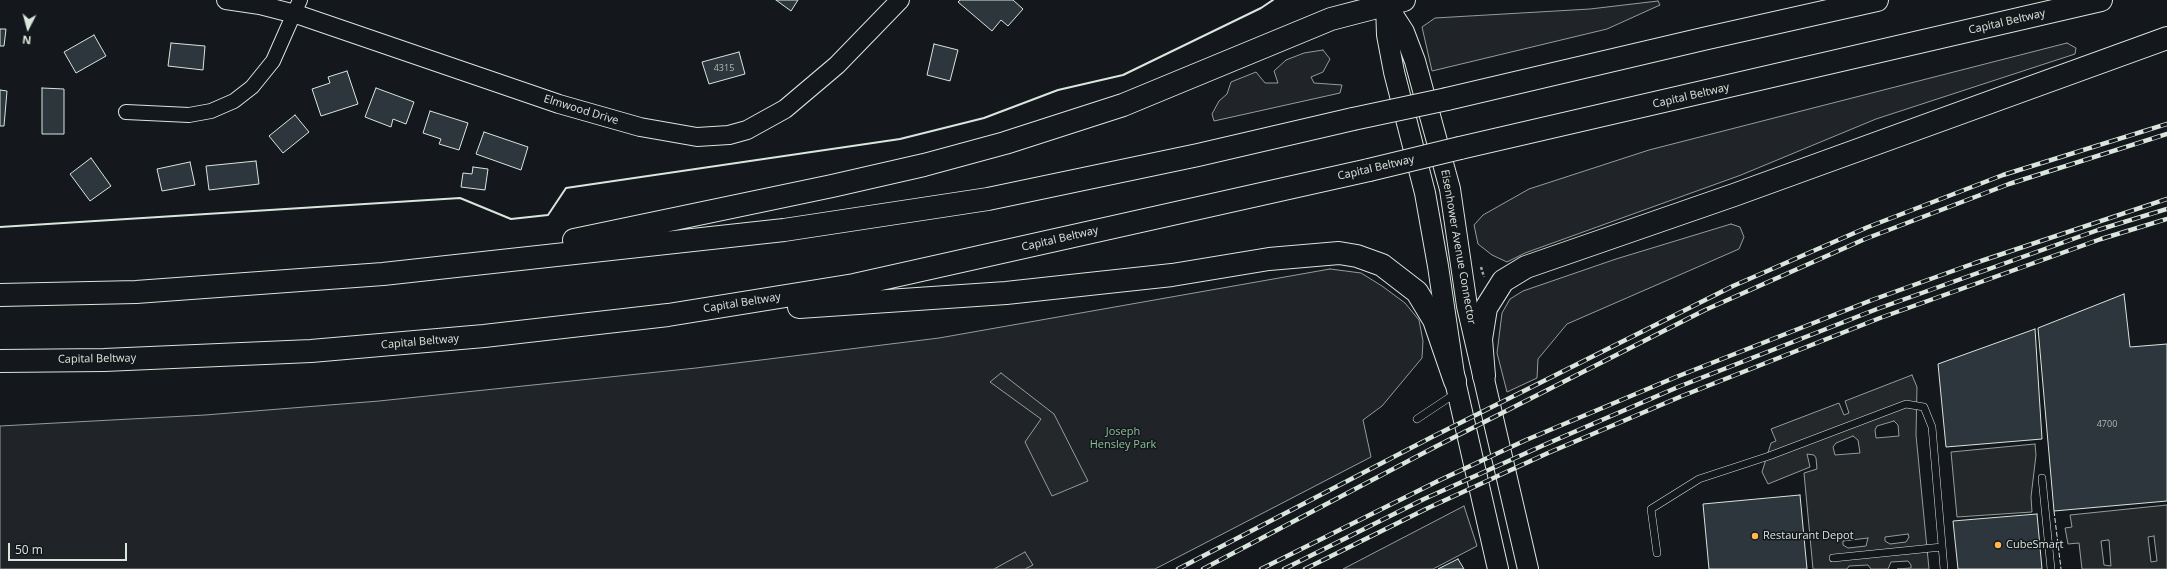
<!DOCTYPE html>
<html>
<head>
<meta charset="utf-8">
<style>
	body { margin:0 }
	#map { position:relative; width:2167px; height:569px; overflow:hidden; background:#14181c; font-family:"Open Sans",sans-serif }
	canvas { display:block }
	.north { position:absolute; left:8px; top:8px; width:40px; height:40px; -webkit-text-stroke:3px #14181c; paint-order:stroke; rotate:186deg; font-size:11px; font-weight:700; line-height:16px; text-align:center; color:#d8e6dc }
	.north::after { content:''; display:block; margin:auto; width:14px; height:18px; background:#d8e6dc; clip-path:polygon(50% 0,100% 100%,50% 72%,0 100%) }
	.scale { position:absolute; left:8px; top:543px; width:119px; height:18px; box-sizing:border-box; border:2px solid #d8e6dc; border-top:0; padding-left:5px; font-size:12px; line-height:14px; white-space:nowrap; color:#d8e6dc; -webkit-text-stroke:3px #14181c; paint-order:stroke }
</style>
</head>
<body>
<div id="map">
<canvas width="2167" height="569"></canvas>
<div class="north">N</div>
<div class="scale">50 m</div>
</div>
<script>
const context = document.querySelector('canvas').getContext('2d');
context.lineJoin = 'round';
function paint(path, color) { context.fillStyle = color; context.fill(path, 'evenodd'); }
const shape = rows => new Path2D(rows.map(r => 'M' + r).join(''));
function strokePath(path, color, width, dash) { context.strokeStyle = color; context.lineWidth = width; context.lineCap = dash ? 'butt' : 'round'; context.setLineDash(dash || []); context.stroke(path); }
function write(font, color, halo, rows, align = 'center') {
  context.font = font + ' "Open Sans",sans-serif'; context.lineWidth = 3; context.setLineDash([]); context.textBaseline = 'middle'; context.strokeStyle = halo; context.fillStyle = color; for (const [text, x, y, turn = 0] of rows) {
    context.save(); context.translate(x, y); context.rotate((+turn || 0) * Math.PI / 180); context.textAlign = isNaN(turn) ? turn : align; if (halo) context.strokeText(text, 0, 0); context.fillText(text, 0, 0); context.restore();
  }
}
const green = shape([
	[1658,1,1660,5,1607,29,1432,71,1422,27,1435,18,1590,9,1658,1],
	[2067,43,2076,48,2075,54,1876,119,1741,175,1525,253,1507,262,1492,255,1478,244,1474,225,1483,215,1529,189,1649,150,2067,43],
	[1323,50,1330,59,1323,72,1311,77,1314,83,1342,85,1340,93,1214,121,1212,114,1219,101,1227,94,1231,82,1256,72,1265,83,1278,83,1274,71,1286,60,1304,53,1323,50],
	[1731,224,1740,227,1744,237,1739,249,1567,324,1538,359,1537,378,1507,392,1497,353,1502,313,1510,299,1523,291,1616,259,1731,224],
	[1330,269,1361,273,1382,286,1405,303,1419,320,1423,341,1422,358,1382,406,1363,420,1371,457,1155,569,0,569,0,426,205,415,379,401,696,368,939,338,1330,269],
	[1464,506,1477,546,1433,569,1343,569,1464,506]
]);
paint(green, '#202428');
strokePath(green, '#939e99', 1);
const parking = shape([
	[1001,373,1054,414,1088,481,1052,496,1025,442,1041,419,990,382,1001,373],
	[1912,375,1917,387,1916,435,1929,569,1897,569,1911,568,1911,565,1908,561,1891,562,1888,569,1871,569,1868,565,1849,566,1847,569,1813,569,1804,473,1817,469,1816,458,1814,455,1807,454,1810,467,1768,484,1762,472,1771,443,1776,441,1771,429,1839,403,1844,415,1849,413,1845,401,1912,375],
	[1894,421,1898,425,1899,436,1876,438,1875,430,1877,426,1894,421],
	[1853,436,1858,440,1860,453,1835,455,1833,447,1836,443,1853,436],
	[1908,534,1909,537,1906,542,1890,544,1885,541,1885,537,1908,534],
	[1868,538,1866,546,1848,548,1843,545,1843,541,1868,538],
	[2035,444,2036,455,2031,497,2032,512,1957,517,1951,452,2035,444],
	[2167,505,2167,569,2082,569,2079,543,2068,544,2065,528,2072,527,2070,515,2167,505],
	[2154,536,2157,561,2151,562,2148,537,2154,536],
	[2108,540,2109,540,2111,566,2104,565,2101,541,2108,540],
	[1025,552,1033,565,1025,569,994,569,1025,552]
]);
paint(parking, '#24282b');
strokePath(parking, '#939e99', 1);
const building = shape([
	[776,0,798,0,791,11,776,0],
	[960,0,1013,0,1023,9,1008,26,1001,20,992,31,958,2,960,0],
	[0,29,6,29,4,46,0,46,0,29],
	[94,35,106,56,76,73,64,52,94,35],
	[171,43,205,46,203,70,168,66,171,43],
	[934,44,958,50,950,81,927,75,934,44],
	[739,52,745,74,709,84,702,62,739,52],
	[347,71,358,104,321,116,312,89,330,83,328,77,347,71],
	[42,88,64,89,64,134,42,134,42,88],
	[376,88,414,102,406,124,393,119,391,127,365,117,376,88],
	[0,90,7,91,4,126,0,126,0,90],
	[430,111,468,123,459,150,439,144,441,139,423,133,430,111],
	[295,115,309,132,283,153,269,136,295,115],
	[484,132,528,147,521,170,476,154,484,132],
	[91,158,111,186,90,201,70,174,91,158],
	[256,161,259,184,209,190,206,166,256,161],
	[190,162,195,185,162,191,157,169,190,162],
	[473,167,488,169,485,190,461,187,463,173,472,174,473,167],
	[2124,294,2130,347,2167,344,2167,501,2054,511,2038,328,2124,294],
	[2035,329,2042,439,1946,447,1938,364,2035,329],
	[1800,495,1807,569,1709,569,1703,504,1800,495],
	[2037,514,2042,569,1958,569,1953,521,2037,514],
	[1458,559,1464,569,1438,569,1458,559]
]);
paint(building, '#2c363c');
strokePath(building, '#d8e6dc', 1);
const service = shape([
	[1417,419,1456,393],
	[2042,478,2051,569],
	[1657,553,1651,509,1699,479,1769,456,1906,404,1924,407,1932,427,1944,569],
	[1833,558,1942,547]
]);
const minor = shape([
	[126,112,189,115,211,111,234,101,252,87,273,61,300,0]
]);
const tertiary = shape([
	[226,0,260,5,299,15,559,104,640,127,697,137,729,135,747,130,785,109,837,65,900,0]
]);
const secondary = shape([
	[1386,4,1404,32,1415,61,1450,189,1467,306,1528,569],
	[1386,5,1387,35,1394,72,1425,193,1438,266,1455,381,1498,569]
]);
const motorway = shape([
	[1447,99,1703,39,1877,0],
	[1460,148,2101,0],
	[574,240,832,186,924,165,1005,143,1123,105,1331,19,1404,0],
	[0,295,136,292,383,274,784,230,988,199,1198,155,1353,119],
	[799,307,1006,293,1172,275,1269,259,1339,253,1357,256,1382,265,1417,292,1434,320,1455,381],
	[0,361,104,360,311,351,484,336,668,315,854,285,1369,170],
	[1484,376,1481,339,1486,308,1503,281,1526,267,1734,195,2167,38]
]);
strokePath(service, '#d8e6dc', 8);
strokePath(minor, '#d8e6dc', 16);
strokePath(tertiary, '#d8e6dc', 20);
strokePath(secondary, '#d8e6dc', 22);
strokePath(motorway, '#d8e6dc', 24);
strokePath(shape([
	[1481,267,1484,277]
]), '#9da8a2', 2.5, [3, 2]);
strokePath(service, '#14181c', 7);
strokePath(minor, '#14181c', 14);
strokePath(tertiary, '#14181c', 18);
strokePath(secondary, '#14181c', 20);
strokePath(motorway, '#14181c', 22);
const rail = shape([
	[1178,569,1430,438,1733,286,1868,227,2003,175,2167,124],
	[1203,569,1433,448,1705,310,1865,239,2009,184,2167,134],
	[1261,569,1440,480,1526,440,1676,377,1872,300,1975,263,2167,199],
	[1284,569,1424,499,1544,445,1678,387,1877,309,2098,230,2167,209],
	[1305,569,1428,508,1548,453,1682,396,1880,318,2101,239,2167,219]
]);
strokePath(rail, '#d8e6dc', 4.5);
strokePath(rail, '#14181c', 3, [9]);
const motorwayBridge = shape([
	[1353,119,1447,99],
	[1369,170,1460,148]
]);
strokePath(motorwayBridge, '#d8e6dc', 24, []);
strokePath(motorwayBridge, '#14181c', 22);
strokePath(shape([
	[2054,511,2061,569]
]), '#d8e6dc', 1, [5, 2]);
strokePath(shape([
	[0,227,460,198,511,219,548,215,566,188,900,139,984,118,1058,90,1123,75,1261,8,1273,0]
]), '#d8e6dc', 2);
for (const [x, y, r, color] of [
	[1755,536,4,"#ffb74d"],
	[1998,545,4,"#ffb74d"]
]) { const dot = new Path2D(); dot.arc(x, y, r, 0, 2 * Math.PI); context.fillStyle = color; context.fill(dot); strokePath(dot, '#14181c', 1.5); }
write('9px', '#adbab4', null, [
	["4315",724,68],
	["4700",2107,424]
]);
write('11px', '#d8e6dc', '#14181c', [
	["Capital Beltway",2007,22,-13],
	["Capital Beltway",1691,96,-13],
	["Elmwood Drive",581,110,17],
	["Capital Beltway",1376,168,-13],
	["Capital Beltway",1060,239,-13],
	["Eisenhower Avenue Connector",1458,247,80],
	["Capital Beltway",742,303,-9],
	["Capital Beltway",420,342,-5],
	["Capital Beltway",97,359,-1]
]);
write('11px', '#8ac095', '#14181c', [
	["Joseph",1123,432],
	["Hensley Park",1123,445]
]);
write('11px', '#d8e6dc', '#14181c', [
	["Restaurant Depot",1763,536],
	["CubeSmart",2006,545]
], 'left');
</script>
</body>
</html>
